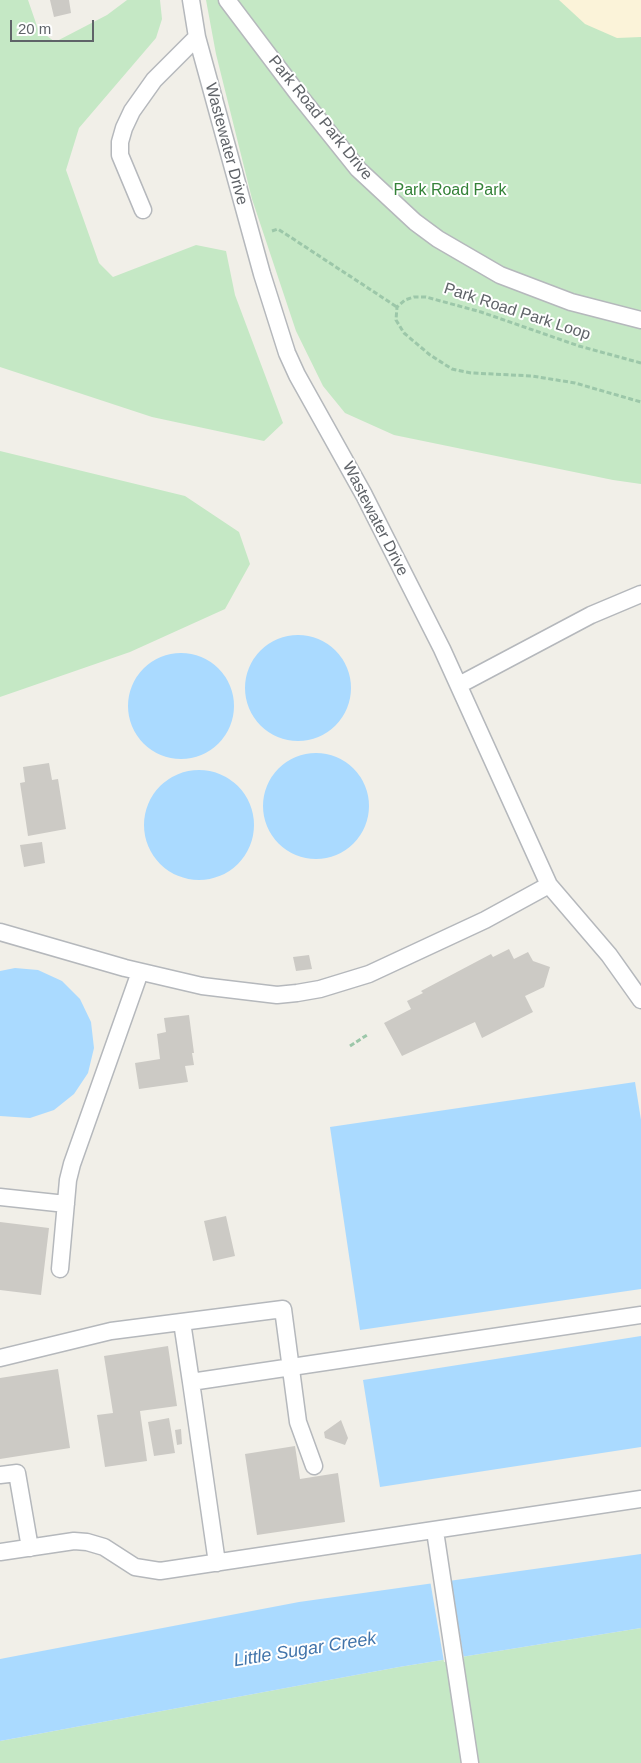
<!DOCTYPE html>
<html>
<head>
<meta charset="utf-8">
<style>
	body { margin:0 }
	#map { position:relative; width:641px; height:1763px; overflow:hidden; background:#f1efe8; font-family:Helvetica,sans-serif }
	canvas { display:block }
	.scale { position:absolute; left:10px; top:20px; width:84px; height:22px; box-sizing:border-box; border:2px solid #5f6368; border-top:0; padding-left:6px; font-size:15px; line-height:18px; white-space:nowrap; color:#5f6368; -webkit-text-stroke:4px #fff; paint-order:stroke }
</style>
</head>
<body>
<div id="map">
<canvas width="641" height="1763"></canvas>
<div class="scale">20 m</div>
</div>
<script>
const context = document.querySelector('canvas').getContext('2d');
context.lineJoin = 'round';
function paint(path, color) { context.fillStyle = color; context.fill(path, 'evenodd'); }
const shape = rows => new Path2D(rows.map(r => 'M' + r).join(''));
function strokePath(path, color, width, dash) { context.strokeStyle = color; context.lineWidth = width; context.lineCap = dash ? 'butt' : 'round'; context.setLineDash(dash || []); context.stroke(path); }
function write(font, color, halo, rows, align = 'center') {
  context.font = font + ' Helvetica,sans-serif'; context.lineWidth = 4; context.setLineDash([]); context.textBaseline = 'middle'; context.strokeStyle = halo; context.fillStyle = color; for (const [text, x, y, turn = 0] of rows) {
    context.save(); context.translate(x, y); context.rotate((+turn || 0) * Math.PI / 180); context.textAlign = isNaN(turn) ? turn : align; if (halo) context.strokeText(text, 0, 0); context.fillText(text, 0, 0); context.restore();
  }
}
paint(shape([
	[0,0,28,0,38,29,55,42,107,15,127,0,160,0,162,19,156,38,79,128,66,170,99,263,113,277,196,245,226,251,235,295,283,423,264,441,152,417,0,367],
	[206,0,641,0,641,484,613,480,394,435,345,413,323,386,296,331,252,199,216,54],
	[0,451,185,496,239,532,250,564,225,609,130,652,0,697],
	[641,1628,641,1763,0,1763,0,1741,399,1667]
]), '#c5e8c5');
paint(shape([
	[559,0,641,0,641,37,617,38,585,24]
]), '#fbf3d9');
paint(shape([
	'245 688a53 53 0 1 1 106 0a53 53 0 1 1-106 0Z',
	'128 706a53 53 0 1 1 106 0a53 53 0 1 1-106 0Z',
	'263 806a53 53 0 1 1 106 0a53 53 0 1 1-106 0Z',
	'144 825a55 55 0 1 1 110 0a55 55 0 1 1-110 0Z',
	[15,968,38,970,62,981,80,999,91,1022,94,1048,88,1073,74,1094,54,1110,30,1118,0,1116,0,971],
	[635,1082,641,1120,641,1289,360,1330,330,1127],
	[641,1336,641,1447,380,1487,363,1380],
	[641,1554,641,1628,399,1667,0,1741,0,1659,299,1602]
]), '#aadaff');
paint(shape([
	[450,1577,464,1659,444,1662,430,1580]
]), '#f1efe8');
paint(shape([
	[50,0,69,0,71,13,54,17],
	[49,763,52,780,58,779,66,829,28,836,20,783,25,782,23,767],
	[42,842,45,863,24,867,20,845],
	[509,949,514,959,528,952,533,961,550,967,544,987,525,996,533,1012,482,1038,475,1022,402,1056,384,1023,411,1009,407,1001,423,993,421,991,491,954,493,957],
	[309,955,312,969,296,971,293,957],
	[189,1015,194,1053,192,1053,194,1065,185,1066,188,1082,139,1089,135,1063,160,1059,157,1034,166,1032,164,1018],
	[226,1216,235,1256,213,1261,204,1221],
	[0,1222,49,1228,41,1295,0,1290],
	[168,1346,177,1406,140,1411,147,1461,105,1467,97,1415,113,1413,104,1356],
	[58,1369,70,1448,0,1459,0,1378],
	[169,1418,175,1453,154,1456,148,1422],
	[341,1420,348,1438,345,1445,325,1438,324,1432],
	[181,1429,182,1444,177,1445,175,1430],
	[295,1446,300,1479,338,1473,345,1522,257,1535,245,1454]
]), '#cccac5');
const service = shape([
	[191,0,197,37,262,274,287,353,297,375,364,495,442,649,549,885,609,955,641,1000],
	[227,0,298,94,358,169,415,222,438,239,500,275,571,302,641,320],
	[143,210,120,155,120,142,124,128,132,111,154,80,197,37],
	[459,685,591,615,641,594],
	[0,932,125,968,202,986,277,995,297,993,320,989,369,974,485,920,549,885],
	[0,1197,66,1204],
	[60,1269,68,1180,72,1164,140,972],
	[182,1322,191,1382],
	[0,1358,111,1331,283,1309,298,1422,314,1466],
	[0,1475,17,1473,30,1548],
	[435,1531,470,1763],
	[0,1552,74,1541,87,1542,104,1547,135,1567,160,1571,641,1499],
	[217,1563,191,1382,641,1315]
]);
strokePath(service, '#b5b8bc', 19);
strokePath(shape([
	[272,231,278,229,397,307],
	[641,363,579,346,481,312,426,297,414,297,405,300,397,307,396,320,404,333,430,355,452,369,471,373,532,376,575,383,641,402],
	[350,1046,367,1035]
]), '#9cc7a9', 3, [5, 2.5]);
strokePath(service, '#fff', 16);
write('16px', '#5f6368', '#fff', [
	["Park Road Park Drive",320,118,51],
	["Wastewater Drive",226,144,75],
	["Park Road Park Loop",517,312,18],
	["Wastewater Drive",375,519,63]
]);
write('16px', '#348238', '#fff', [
	["Park Road Park",450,191]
]);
write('italic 18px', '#4174aa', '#fff', [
	["Little Sugar Creek",305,1650,-9]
]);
</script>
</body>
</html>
